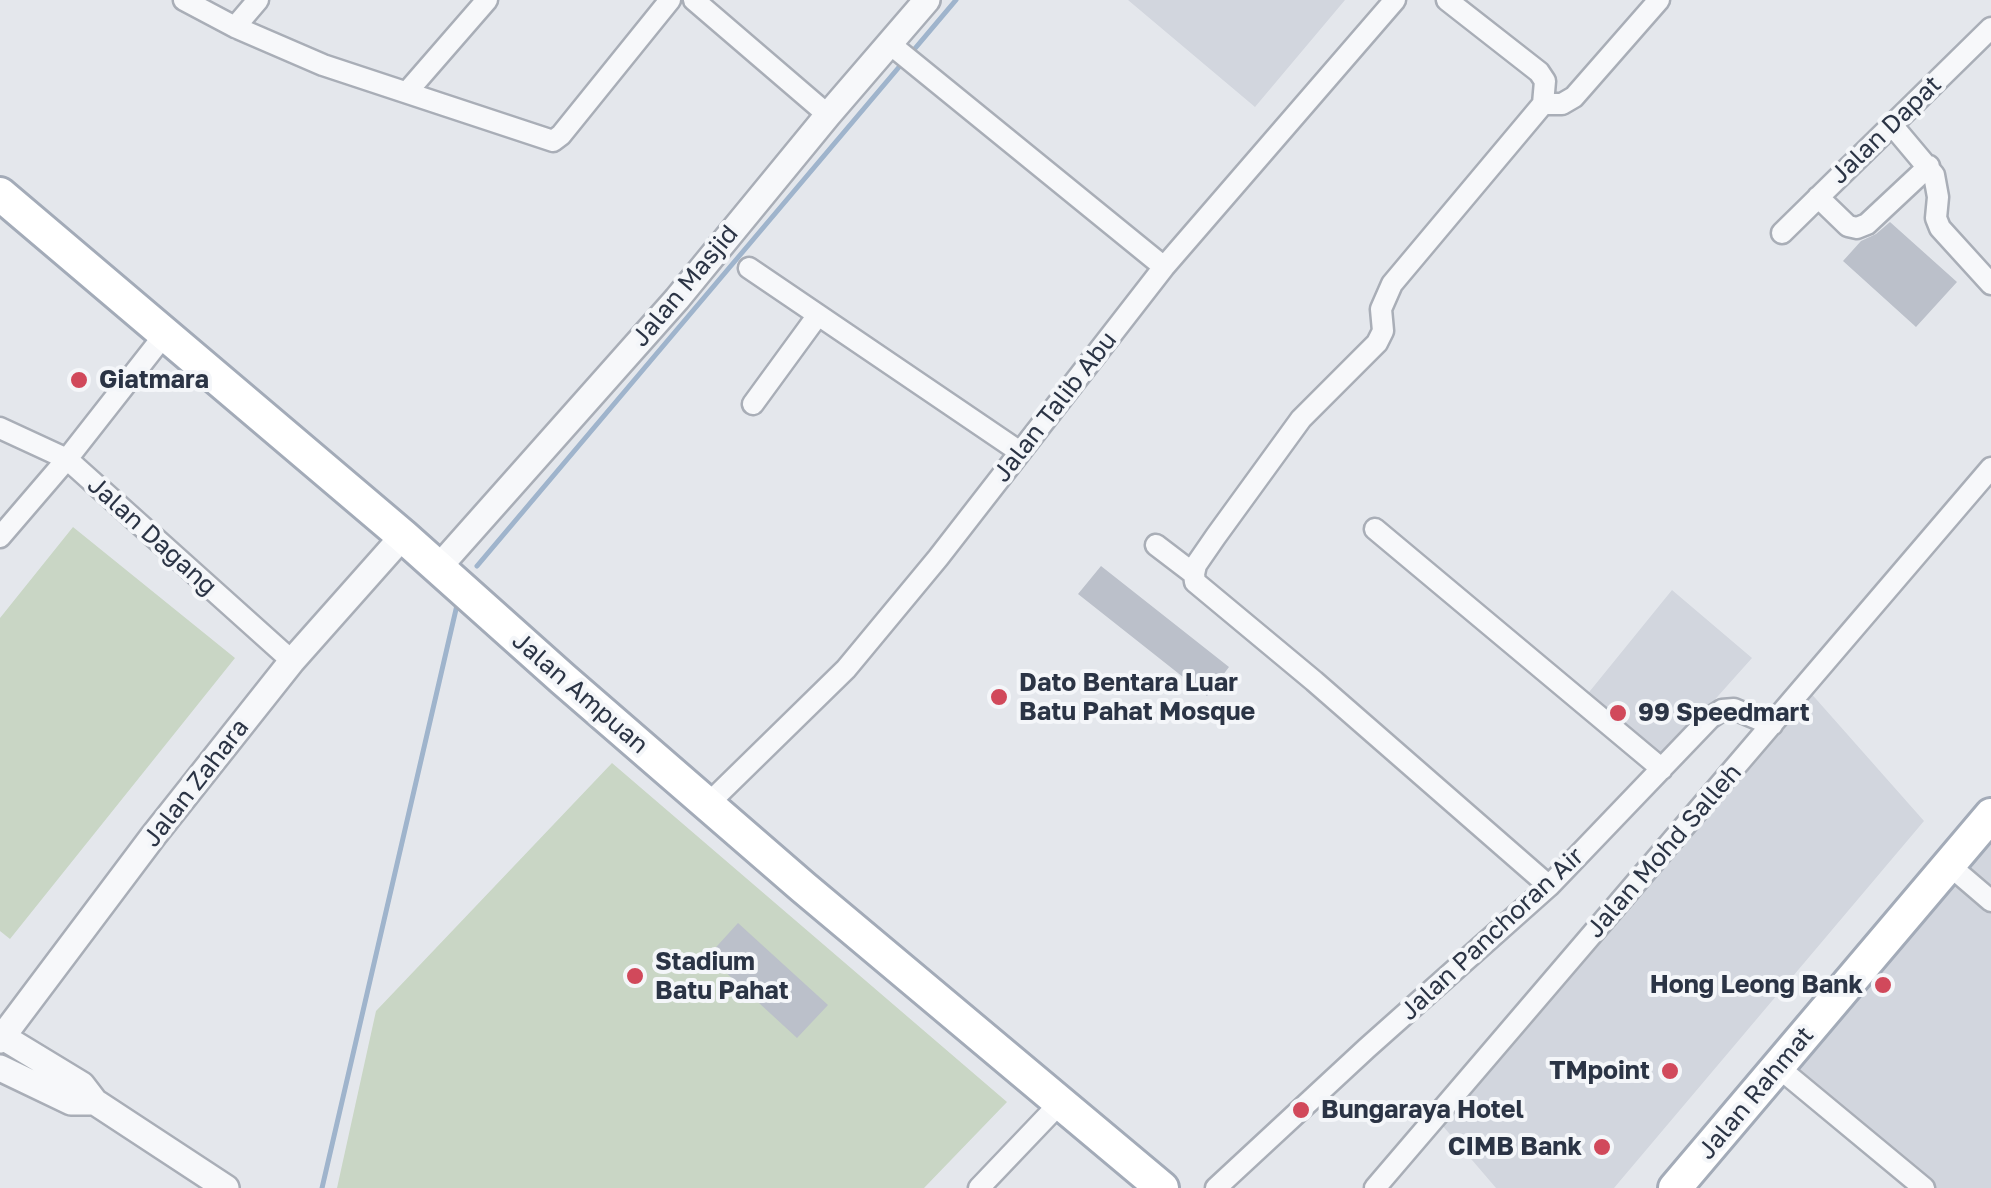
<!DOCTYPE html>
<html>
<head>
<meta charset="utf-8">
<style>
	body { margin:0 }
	canvas { display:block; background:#e4e7ec }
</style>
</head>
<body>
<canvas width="1991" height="1188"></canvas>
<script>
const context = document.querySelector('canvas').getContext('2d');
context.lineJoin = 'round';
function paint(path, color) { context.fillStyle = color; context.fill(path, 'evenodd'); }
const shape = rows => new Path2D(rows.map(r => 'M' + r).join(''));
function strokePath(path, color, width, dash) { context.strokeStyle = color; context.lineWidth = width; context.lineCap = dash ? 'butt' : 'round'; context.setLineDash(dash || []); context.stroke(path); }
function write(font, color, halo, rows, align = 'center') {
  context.font = font + ' "Golos Text",sans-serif'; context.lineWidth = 8; context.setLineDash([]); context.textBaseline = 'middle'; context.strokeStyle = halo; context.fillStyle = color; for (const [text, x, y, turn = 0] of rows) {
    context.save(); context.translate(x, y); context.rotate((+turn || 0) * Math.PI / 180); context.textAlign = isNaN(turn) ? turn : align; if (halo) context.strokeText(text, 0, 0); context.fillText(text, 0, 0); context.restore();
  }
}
paint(shape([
	[1128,0,1345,0,1255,107],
	[1672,590,1752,658,1652,770,1577,707],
	[1801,682,1924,821,1614,1188,1496,1188,1430,1111],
	[1991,833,1991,1188,1932,1188,1790,1069]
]), '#d2d6de');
paint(shape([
	[73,527,235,658,10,939,0,931,0,618],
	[612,763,1007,1102,924,1188,337,1188,376,1011]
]), '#c9d6c5');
strokePath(shape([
	[912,52,956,0],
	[477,566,905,60],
	[322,1188,457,605]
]), '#9fb4cc', 5);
paint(shape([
	[1890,222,1957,282,1916,327,1843,261,1861,241,1876,234],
	[1101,566,1229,667,1207,696,1078,594],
	[738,923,828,1005,797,1038,708,956]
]), '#bbc0ca');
const minor = shape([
	[184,0,235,27,323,65,553,141,561,135,670,0],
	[694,0,828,115],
	[1447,0,1539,72,1545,81,1543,104,1392,284,1381,309,1383,331,1377,343,1301,419,1216,536,1196,565,1194,574,1195,582,1314,681,1549,886],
	[235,27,258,0],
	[890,44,1164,267],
	[407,92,487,0],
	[1543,104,1562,104,1574,97,1659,0],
	[1892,125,1934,175,1938,197,1936,218,1940,228,1991,284],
	[1818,197,1848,226,1857,228,1867,224,1929,166],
	[1782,233,1991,28],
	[749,268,1020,452],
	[753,404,818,315],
	[0,428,67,459,292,661],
	[1375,529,1662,769],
	[0,537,67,459,165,334],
	[1156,545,1194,574],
	[707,805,846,669,938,558,1164,267,1395,0],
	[1949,865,1991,901],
	[1778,1067,1924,1188],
	[979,1188,1060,1103],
	[1216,1188,1367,1048,1549,886,1710,718,1722,710,1734,709,1772,725],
	[1375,1188,1991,468]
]);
const tertiary = shape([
	[438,568,677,299,828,115,927,0],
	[3,1037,82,1085,95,1102,226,1188],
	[0,1040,154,835,292,661,403,536],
	[0,1068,71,1102,95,1102]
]);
const primary = shape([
	[0,194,403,536,563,679,803,887,1162,1188],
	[1675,1188,1991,815]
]);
strokePath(minor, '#a9aeb7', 25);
strokePath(tertiary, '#a9aeb7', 30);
strokePath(primary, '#a3abb8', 38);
strokePath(minor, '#f7f8fa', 20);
strokePath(tertiary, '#f7f8fa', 25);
strokePath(primary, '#fff', 32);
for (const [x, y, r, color] of [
	[79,380,10,"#d1495b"],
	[999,697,10,"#d1495b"],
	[1618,713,10,"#d1495b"],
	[635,976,10,"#d1495b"],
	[1883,985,10,"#d1495b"],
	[1670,1071,10,"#d1495b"],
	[1301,1110,10,"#d1495b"],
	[1602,1147,10,"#d1495b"]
]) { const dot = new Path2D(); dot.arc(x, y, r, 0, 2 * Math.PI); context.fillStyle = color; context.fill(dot); strokePath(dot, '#f4f6f9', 4); }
write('25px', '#2b3445', '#f4f6f9', [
	["Jalan Dapat",1886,130,-44],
	["Jalan Masjid",685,286,-50],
	["Jalan Talib Abu",1055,407,-52],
	["Jalan Dagang",152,536,42],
	["Jalan Ampuan",580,693,41],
	["Jalan Zahara",196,783,-52],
	["Jalan Mohd Salleh",1664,851,-49],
	["Jalan Panchoran Air",1492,934,-43],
	["Jalan Rahmat",1756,1093,-50]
]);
write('bold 25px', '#2b3445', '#f4f6f9', [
	["Giatmara",99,380],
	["Dato Bentara Luar",1019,683],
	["Batu Pahat Mosque",1019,712],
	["99 Speedmart",1638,713],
	["Stadium",655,962],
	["Batu Pahat",655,991],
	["Hong Leong Bank",1863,985,"right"],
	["TMpoint",1650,1071,"right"],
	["Bungaraya Hotel",1321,1110],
	["CIMB Bank",1582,1147,"right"]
], 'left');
</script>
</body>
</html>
